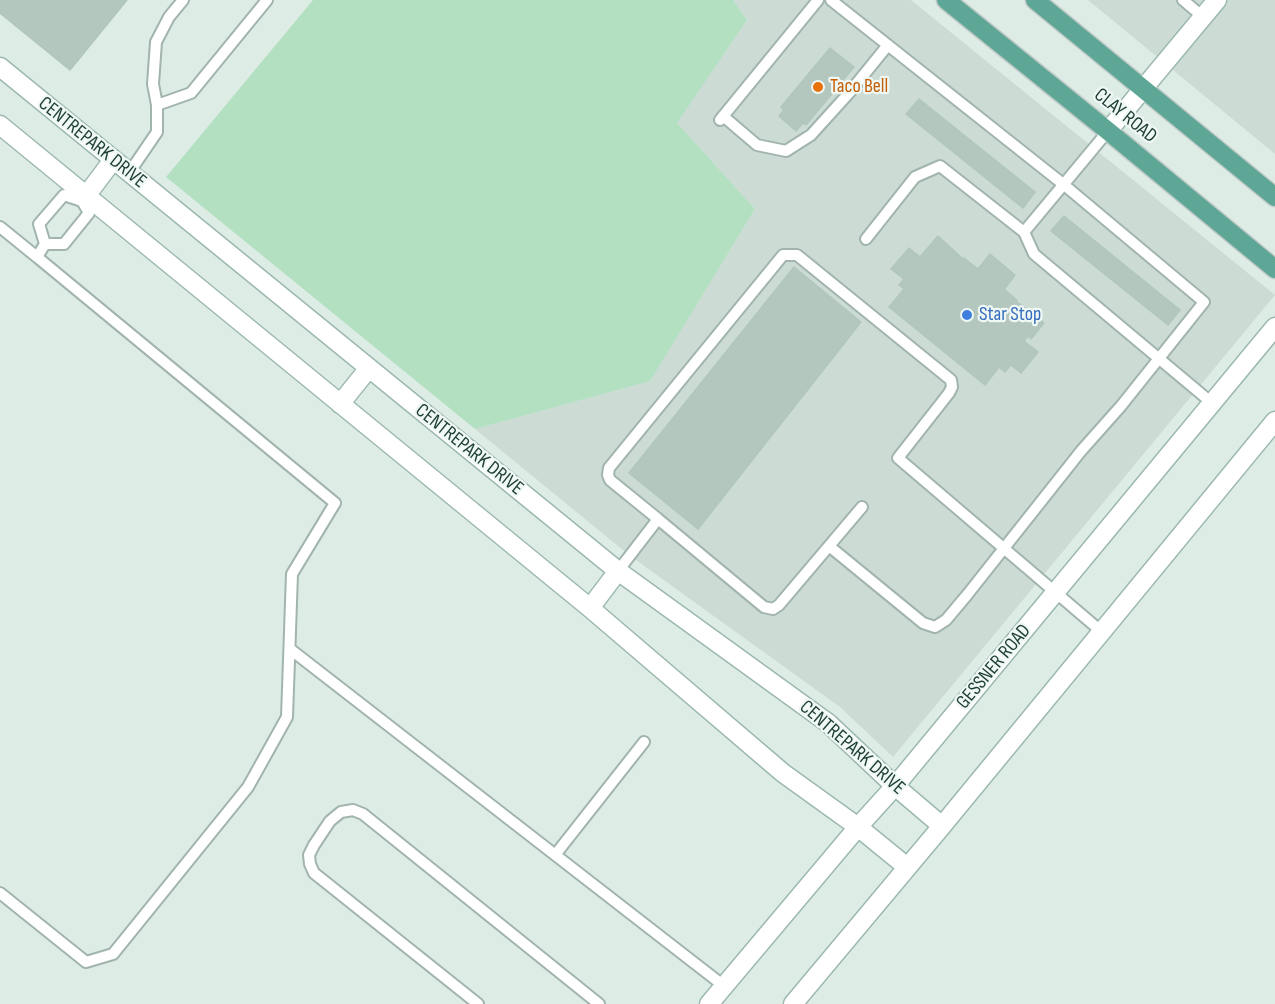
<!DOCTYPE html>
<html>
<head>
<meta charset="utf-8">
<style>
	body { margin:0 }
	canvas { display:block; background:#deece6 }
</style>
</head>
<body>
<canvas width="1275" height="1004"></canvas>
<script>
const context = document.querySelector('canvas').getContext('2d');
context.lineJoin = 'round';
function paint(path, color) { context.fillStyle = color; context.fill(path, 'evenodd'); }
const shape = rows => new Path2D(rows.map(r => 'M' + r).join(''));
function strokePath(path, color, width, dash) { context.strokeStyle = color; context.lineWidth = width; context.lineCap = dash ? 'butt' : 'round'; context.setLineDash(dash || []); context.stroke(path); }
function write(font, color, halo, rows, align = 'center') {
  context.font = font + ' "Sofia Sans Condensed",sans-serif'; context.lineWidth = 4.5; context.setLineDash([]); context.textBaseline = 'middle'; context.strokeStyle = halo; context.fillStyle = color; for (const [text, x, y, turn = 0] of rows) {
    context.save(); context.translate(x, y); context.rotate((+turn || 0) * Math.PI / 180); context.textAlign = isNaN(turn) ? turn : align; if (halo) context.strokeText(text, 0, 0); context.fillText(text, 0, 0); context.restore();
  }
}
paint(shape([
	[733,0,911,0,1275,295,893,757,840,707,629,555,475,429,649,381,755,209,676,123,747,20],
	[1088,0,1275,0,1275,154]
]), '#ccdcd5');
paint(shape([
	[313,0,733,0,747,20,677,123,755,209,650,381,475,429,166,177]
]), '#b4e0c2');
const building = shape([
	[0,0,127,0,70,70,0,13,0,0],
	[830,48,854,67,806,125,803,123,796,131,779,116,784,110,781,107,830,48],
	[919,99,1035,192,1023,208,906,114,919,99],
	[1064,216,1180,310,1168,325,1051,231,1064,216],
	[938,236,963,259,964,258,978,269,990,254,1015,275,1003,291,1004,291,1005,290,1017,300,1016,301,1044,323,1031,339,1028,336,1024,341,1038,352,1021,373,1011,365,1005,372,999,367,985,385,889,307,904,289,899,285,904,279,891,269,909,248,920,257,938,236],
	[794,267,861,322,698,529,629,473,794,267]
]);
paint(building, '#b3c7bf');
strokePath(building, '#b0c6be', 1.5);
const lane = shape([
	[1183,0,1203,17],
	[157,105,191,93,267,0],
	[723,116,757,145,786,151,811,135,849,93,888,45],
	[720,120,818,0],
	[1108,131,1024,232,1034,254,1212,403],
	[129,173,157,132,157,105,153,84,156,42,169,17,183,0],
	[64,195,82,201,89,213,64,244,45,244,39,224,64,195],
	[0,227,37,257],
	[866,239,915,177,940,166,1024,232],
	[658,519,764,607,773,609,779,605,829,546,923,623,935,627,946,620,967,595,1081,451,1121,406,1204,302,1063,184,831,0],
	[829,546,862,507],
	[618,571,658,519,610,480,608,475,609,468,783,255,797,255,951,380,952,387,949,393,898,458,1102,632],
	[290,649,724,986],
	[555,855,644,742],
	[0,893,86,962,113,954,248,787,287,717,292,574,335,503,37,257,45,244],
	[478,1004,314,873,310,864,309,855,314,845,330,821,341,812,353,810,363,814,599,1004]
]);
const secondary = shape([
	[0,67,618,571,828,723,895,786,942,826],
	[0,125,590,608,783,773,858,827,907,867],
	[1108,131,1217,0],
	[86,196,113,160],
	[340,404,369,368],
	[590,608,618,571],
	[709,1004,858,827,895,786,1275,327],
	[793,1004,942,826,1275,421]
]);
const primary = shape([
	[946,0,1108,131,1275,269],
	[1035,0,1275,197]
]);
strokePath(lane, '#a1b4ae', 14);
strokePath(secondary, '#9cb9af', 21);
strokePath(primary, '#c0c9c7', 21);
strokePath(lane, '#fff', 10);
strokePath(secondary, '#fff', 18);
strokePath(primary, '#5ea797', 18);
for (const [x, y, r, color] of [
	[818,87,6,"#e8710a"],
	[967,315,6,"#3f7fe0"]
]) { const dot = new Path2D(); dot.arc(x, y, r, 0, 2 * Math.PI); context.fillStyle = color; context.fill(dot); strokePath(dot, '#eff8f4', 2); }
write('20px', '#c56008', '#eff8f4', [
	["Taco Bell",830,87]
], 'left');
write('20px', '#1e3e36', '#eff8f4', [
	["CLAY ROAD",1125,116,39],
	["CENTREPARK DRIVE",92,143,39],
	["CENTREPARK DRIVE",469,450,39],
	["GESSNER ROAD",994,667,-50],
	["CENTREPARK DRIVE",852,748,41]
]);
write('20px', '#366cbe', '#eff8f4', [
	["Star Stop",979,315]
], 'left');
</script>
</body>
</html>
